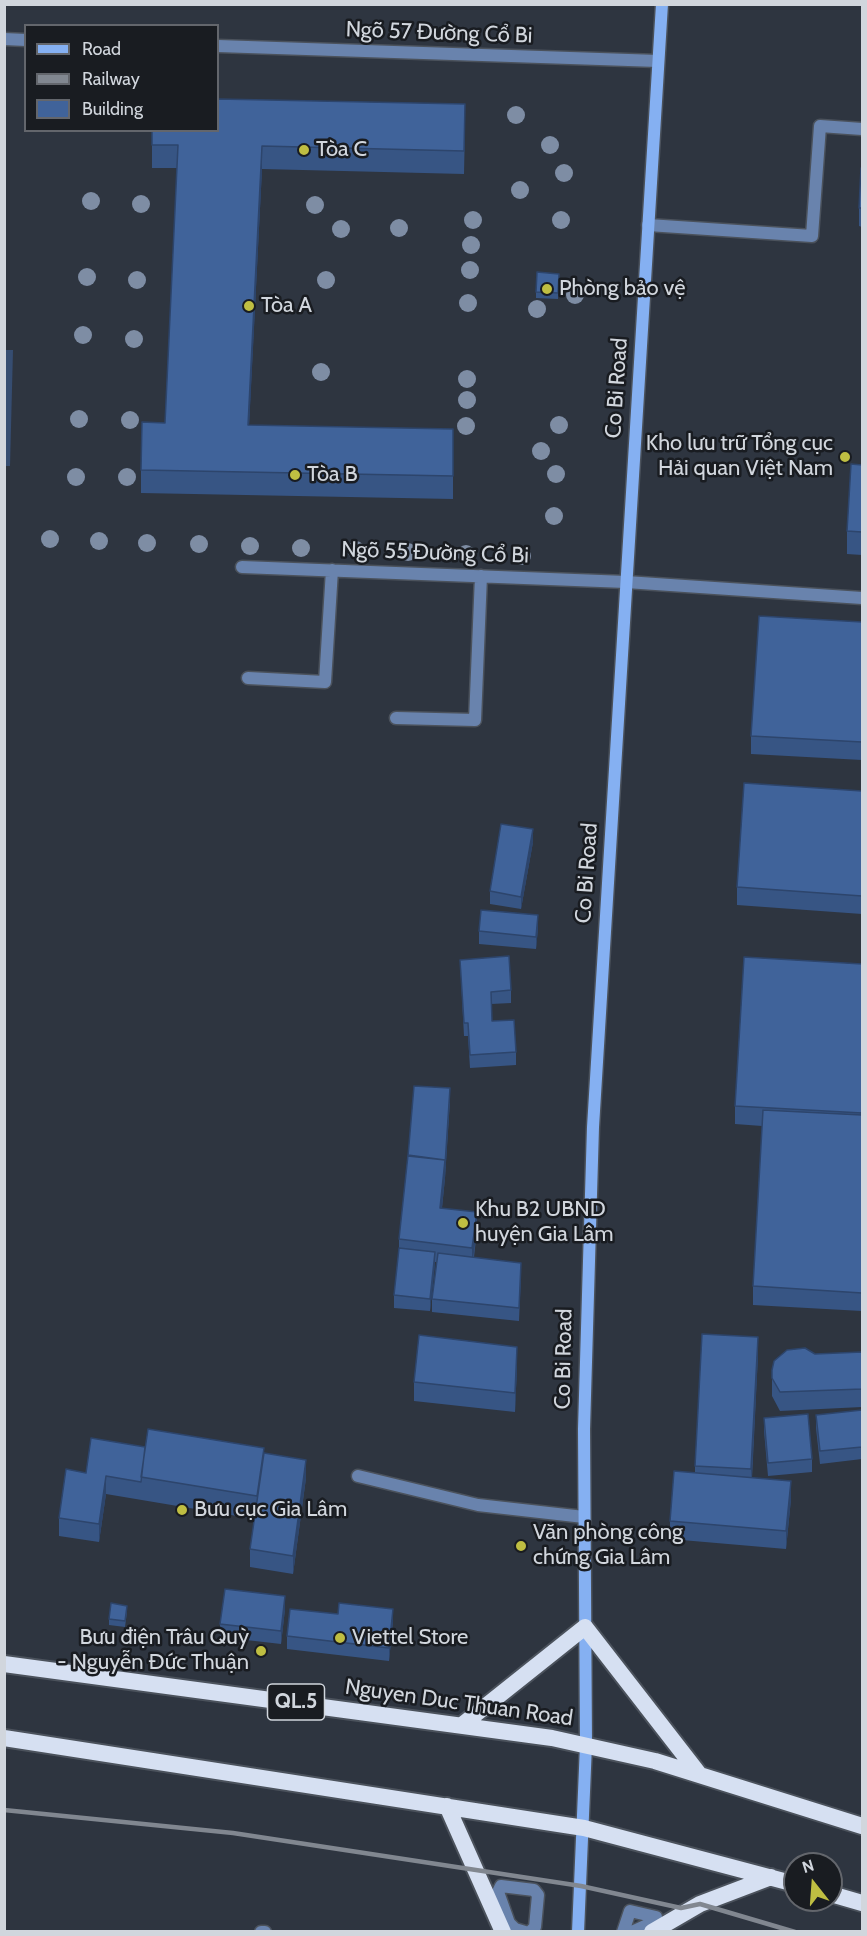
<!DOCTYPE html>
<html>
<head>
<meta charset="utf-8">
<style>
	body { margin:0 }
	#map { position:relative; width:867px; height:1936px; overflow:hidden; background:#2e3540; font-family:Cabin,sans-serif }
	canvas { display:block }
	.frame { position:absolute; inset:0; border:6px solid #d1d6dd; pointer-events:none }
	.legend { position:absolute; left:24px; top:24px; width:195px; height:108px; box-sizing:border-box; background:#191c21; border:2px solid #63666c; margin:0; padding:8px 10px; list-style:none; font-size:18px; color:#d1d6dd }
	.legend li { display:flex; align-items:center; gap:12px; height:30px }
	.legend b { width:30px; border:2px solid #63666c }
	.north { position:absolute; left:783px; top:1852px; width:60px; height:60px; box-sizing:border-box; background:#191c21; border:2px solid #63666c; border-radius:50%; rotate:343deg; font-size:16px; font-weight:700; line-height:24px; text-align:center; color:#d1d6dd }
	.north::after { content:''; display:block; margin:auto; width:21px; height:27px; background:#bfbe42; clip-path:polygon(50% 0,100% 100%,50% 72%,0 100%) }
</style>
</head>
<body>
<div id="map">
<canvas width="867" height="1936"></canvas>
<div class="frame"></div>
<ul class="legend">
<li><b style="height:8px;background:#85b0f2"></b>Road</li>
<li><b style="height:8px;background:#818790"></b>Railway</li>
<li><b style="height:16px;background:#40639a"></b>Building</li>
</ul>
<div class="north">N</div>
</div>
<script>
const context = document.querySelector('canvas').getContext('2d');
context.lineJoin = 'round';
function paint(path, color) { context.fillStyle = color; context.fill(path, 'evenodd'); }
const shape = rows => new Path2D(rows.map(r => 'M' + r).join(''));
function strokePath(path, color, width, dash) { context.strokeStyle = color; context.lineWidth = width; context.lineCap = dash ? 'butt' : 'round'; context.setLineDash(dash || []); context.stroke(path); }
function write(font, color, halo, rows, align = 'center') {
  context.font = font + ' Cabin,sans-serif'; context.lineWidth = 5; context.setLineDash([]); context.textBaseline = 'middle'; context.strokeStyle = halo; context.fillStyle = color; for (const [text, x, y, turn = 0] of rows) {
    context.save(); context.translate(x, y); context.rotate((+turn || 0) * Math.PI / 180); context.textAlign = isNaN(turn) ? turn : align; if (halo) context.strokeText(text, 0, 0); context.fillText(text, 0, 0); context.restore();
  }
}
paint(shape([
	[5,350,13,350,10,466,4,466]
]), '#364d71');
const service = shape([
	[242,567,626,582],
	[248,678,325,682,332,570],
	[396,718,475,720,481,576],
	[358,1476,478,1505,584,1517]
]);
const pedestrian = shape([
	[525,1932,515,1929,509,1923,498,1892,501,1886,534,1890,538,1895,535,1927,530,1932],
	[623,1932,630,1911,656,1917,656,1921,632,1932]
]);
const minor = shape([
	[4,39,26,40],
	[218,46,658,61],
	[648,225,812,236,820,126,862,129],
	[626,582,862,598],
	[261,1932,265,1932]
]);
const secondary = shape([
	[578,1932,586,1745,584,1429,593,1127,662,4]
]);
const trunk = shape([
	[4,1664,552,1738,655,1761,862,1826],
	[462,1725,585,1627,699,1774],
	[4,1738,584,1828,795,1884],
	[447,1806,503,1932],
	[831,1894,862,1903],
	[652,1932,700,1904,771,1877]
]);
strokePath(service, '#4b525c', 15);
strokePath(pedestrian, '#4b525c', 15);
strokePath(minor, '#4b525c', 15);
strokePath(secondary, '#4b525c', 15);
strokePath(trunk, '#4b525c', 20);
strokePath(service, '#6983ad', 12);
strokePath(pedestrian, '#6983ad', 12);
strokePath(minor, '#6983ad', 12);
strokePath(secondary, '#85b0f2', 12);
strokePath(trunk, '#d6e0f2', 16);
strokePath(shape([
	[4,1810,233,1833,581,1886,681,1908,700,1904,795,1932]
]), '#818790', 4.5);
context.fillStyle = '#7e8da4';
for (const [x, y] of [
	[516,115],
	[550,145],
	[564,173],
	[520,190],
	[91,201],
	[141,204],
	[315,205],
	[473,220],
	[561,220],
	[399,228],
	[341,229],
	[471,245],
	[470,270],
	[87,277],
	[137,280],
	[326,280],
	[575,295],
	[468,303],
	[537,309],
	[83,335],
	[134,339],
	[321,372],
	[467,379],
	[467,400],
	[79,419],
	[130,420],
	[559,425],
	[466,426],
	[541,451],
	[556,474],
	[76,477],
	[127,477],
	[554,516],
	[50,539],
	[99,541],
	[147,543],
	[199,544],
	[250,546],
	[301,548],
	[356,550],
	[408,552],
	[466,554],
	[522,556]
]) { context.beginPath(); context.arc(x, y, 9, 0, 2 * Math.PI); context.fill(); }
paint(shape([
	[465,127,464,174,262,169,249,425,453,429,453,499,141,493,141,470,165,423,177,168,152,168,152,130],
	[862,168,862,227,859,226,859,208],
	[559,274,558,299,536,298,536,292],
	[862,465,862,555,847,554,847,531],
	[862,622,862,760,751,754,751,736],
	[862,791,862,914,737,905,737,887],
	[533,842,521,909,490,904,490,891],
	[538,928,536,949,479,944,479,931],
	[460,960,511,990,511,1003,491,1004,492,1021,516,1052,516,1065,470,1068,468,1036,464,1036],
	[862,964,862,1311,753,1305,753,1286,762,1126,735,1124,735,1106],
	[450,1101,445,1178,442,1208,477,1230,474,1257,521,1275,519,1321,432,1312,432,1299,437,1262,435,1262,430,1311,394,1308,394,1295,399,1248,399,1239],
	[862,1352,862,1407,780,1411,772,1396,772,1370,815,1354],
	[758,1355,752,1478,791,1499,786,1549,670,1539,670,1521,695,1473,695,1466],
	[517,1366,515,1412,414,1401,414,1382],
	[862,1410,862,1459,820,1464,816,1428,816,1415],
	[764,1418,812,1459,812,1472,768,1476,764,1431],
	[145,1447,264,1453,306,1478,293,1574,250,1567,250,1549,255,1519,106,1494,99,1542,59,1536,59,1518,86,1473],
	[285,1609,281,1644,220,1637,220,1624],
	[127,1612,125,1627,109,1625,109,1619],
	[393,1621,389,1661,287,1649,287,1636]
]), '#375584');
paint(shape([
	[262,146,262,169,248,448,248,425],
	[533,829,533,842,521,909,521,897],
	[538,915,538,928,536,949,536,937],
	[450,1088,445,1178,440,1226,440,1208],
	[477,1212,477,1230,472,1266,472,1248],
	[435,1252,435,1265,430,1311,430,1299],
	[758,1337,758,1355,751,1487,751,1469],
	[517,1347,517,1366,515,1412,515,1393],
	[306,1460,306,1478,293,1574,293,1556],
	[106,1476,106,1494,99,1542,99,1524],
	[791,1481,791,1499,786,1549,786,1531],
	[285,1596,285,1609,281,1644,281,1631],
	[393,1609,393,1621,389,1661,389,1648]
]), '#2d456c');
const building = shape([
	[218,99,465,104,464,151,262,146,248,425,453,429,453,476,141,470,142,422,165,423,178,145,152,145,152,130,218,130,218,99],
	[861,168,862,168,862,208,859,208,861,168],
	[537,272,559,274,558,293,536,292,537,272],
	[851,464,862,465,862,532,847,531,851,464],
	[759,616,862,622,862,742,751,736,759,616],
	[744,783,862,791,862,896,737,887,744,783],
	[501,824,533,829,521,897,490,891,501,824],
	[481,910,538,915,536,937,479,931,481,910],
	[509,956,511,990,491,992,492,1021,514,1020,516,1052,470,1055,468,1023,464,1023,460,960,509,956],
	[744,957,862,964,862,1113,735,1106,744,957],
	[414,1086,450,1088,445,1165,445,1160,408,1156,414,1086],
	[763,1110,862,1115,862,1293,753,1286,763,1110],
	[408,1155,445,1160,440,1208,477,1212,472,1248,399,1239,408,1155],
	[399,1248,435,1252,430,1299,394,1295,399,1248],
	[438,1253,521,1263,519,1308,432,1299,438,1253],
	[702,1334,758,1337,751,1469,695,1466,702,1334],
	[419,1335,517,1347,515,1393,414,1382,419,1335],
	[805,1348,815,1354,862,1352,862,1389,780,1392,772,1378,772,1370,774,1361,787,1350,805,1348],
	[862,1410,862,1447,820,1451,816,1415,862,1410],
	[808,1414,812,1459,768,1463,764,1418,808,1414],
	[148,1429,264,1448,257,1496,141,1477,148,1429],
	[91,1438,145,1447,141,1482,106,1476,99,1524,59,1518,66,1469,86,1473,91,1438],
	[264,1453,306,1460,293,1556,250,1549,264,1453],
	[674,1471,791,1481,786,1531,670,1521,674,1471],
	[225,1589,285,1596,281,1631,220,1624,225,1589],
	[111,1603,127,1606,125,1621,109,1619,111,1603],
	[339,1603,393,1609,389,1648,287,1636,290,1609,338,1614,339,1603]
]);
paint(building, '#40639a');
strokePath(building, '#2d456c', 1.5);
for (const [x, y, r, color] of [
	[304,150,6,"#bfbe42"],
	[547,289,6,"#bfbe42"],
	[249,306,6,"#bfbe42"],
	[845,457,6,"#bfbe42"],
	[295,475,6,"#bfbe42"],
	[463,1223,6,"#bfbe42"],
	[182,1510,6,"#bfbe42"],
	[521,1546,6,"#bfbe42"],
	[340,1638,6,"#bfbe42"],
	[261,1651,6,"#bfbe42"]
]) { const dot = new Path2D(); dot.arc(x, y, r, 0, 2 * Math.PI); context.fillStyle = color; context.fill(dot); strokePath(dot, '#191c21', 2); }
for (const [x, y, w] of [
	[296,1702,57]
]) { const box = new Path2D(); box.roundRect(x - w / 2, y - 18, w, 36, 4.5); context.fillStyle = '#191c21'; context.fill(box); strokePath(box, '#d1d6dd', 1.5); }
write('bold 21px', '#d1d6dd', null, [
	["QL.5",296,1702]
]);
write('22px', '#d1d6dd', '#191c21', [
	["Ngõ 57 Đường Cổ Bi",439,33,2],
	["Co Bi Road",617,388,-86],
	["Ngõ 55 Đường Cổ Bi",435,553,2],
	["Co Bi Road",587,873,-86],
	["Co Bi Road",564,1359,-89],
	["Nguyen Duc Thuan Road",459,1703,8]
]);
write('22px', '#d1d6dd', '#191c21', [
	["Tòa C",316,150],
	["Phòng bảo vệ",559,289],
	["Tòa A",261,306],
	["Kho lưu trữ Tổng cục",833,444,"right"],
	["Hải quan Việt Nam",833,469,"right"],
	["Tòa B",307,475],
	["Khu B2 UBND",475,1210],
	["huyện Gia Lâm",475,1235],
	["Bưu cục Gia Lâm",194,1510],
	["Văn phòng công",533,1533],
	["chứng Gia Lâm",533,1558],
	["Bưu điện Trâu Quỳ",249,1638,"right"],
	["- Nguyễn Đức Thuận",249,1663,"right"],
	["Viettel Store",352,1638]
], 'left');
</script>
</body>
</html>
